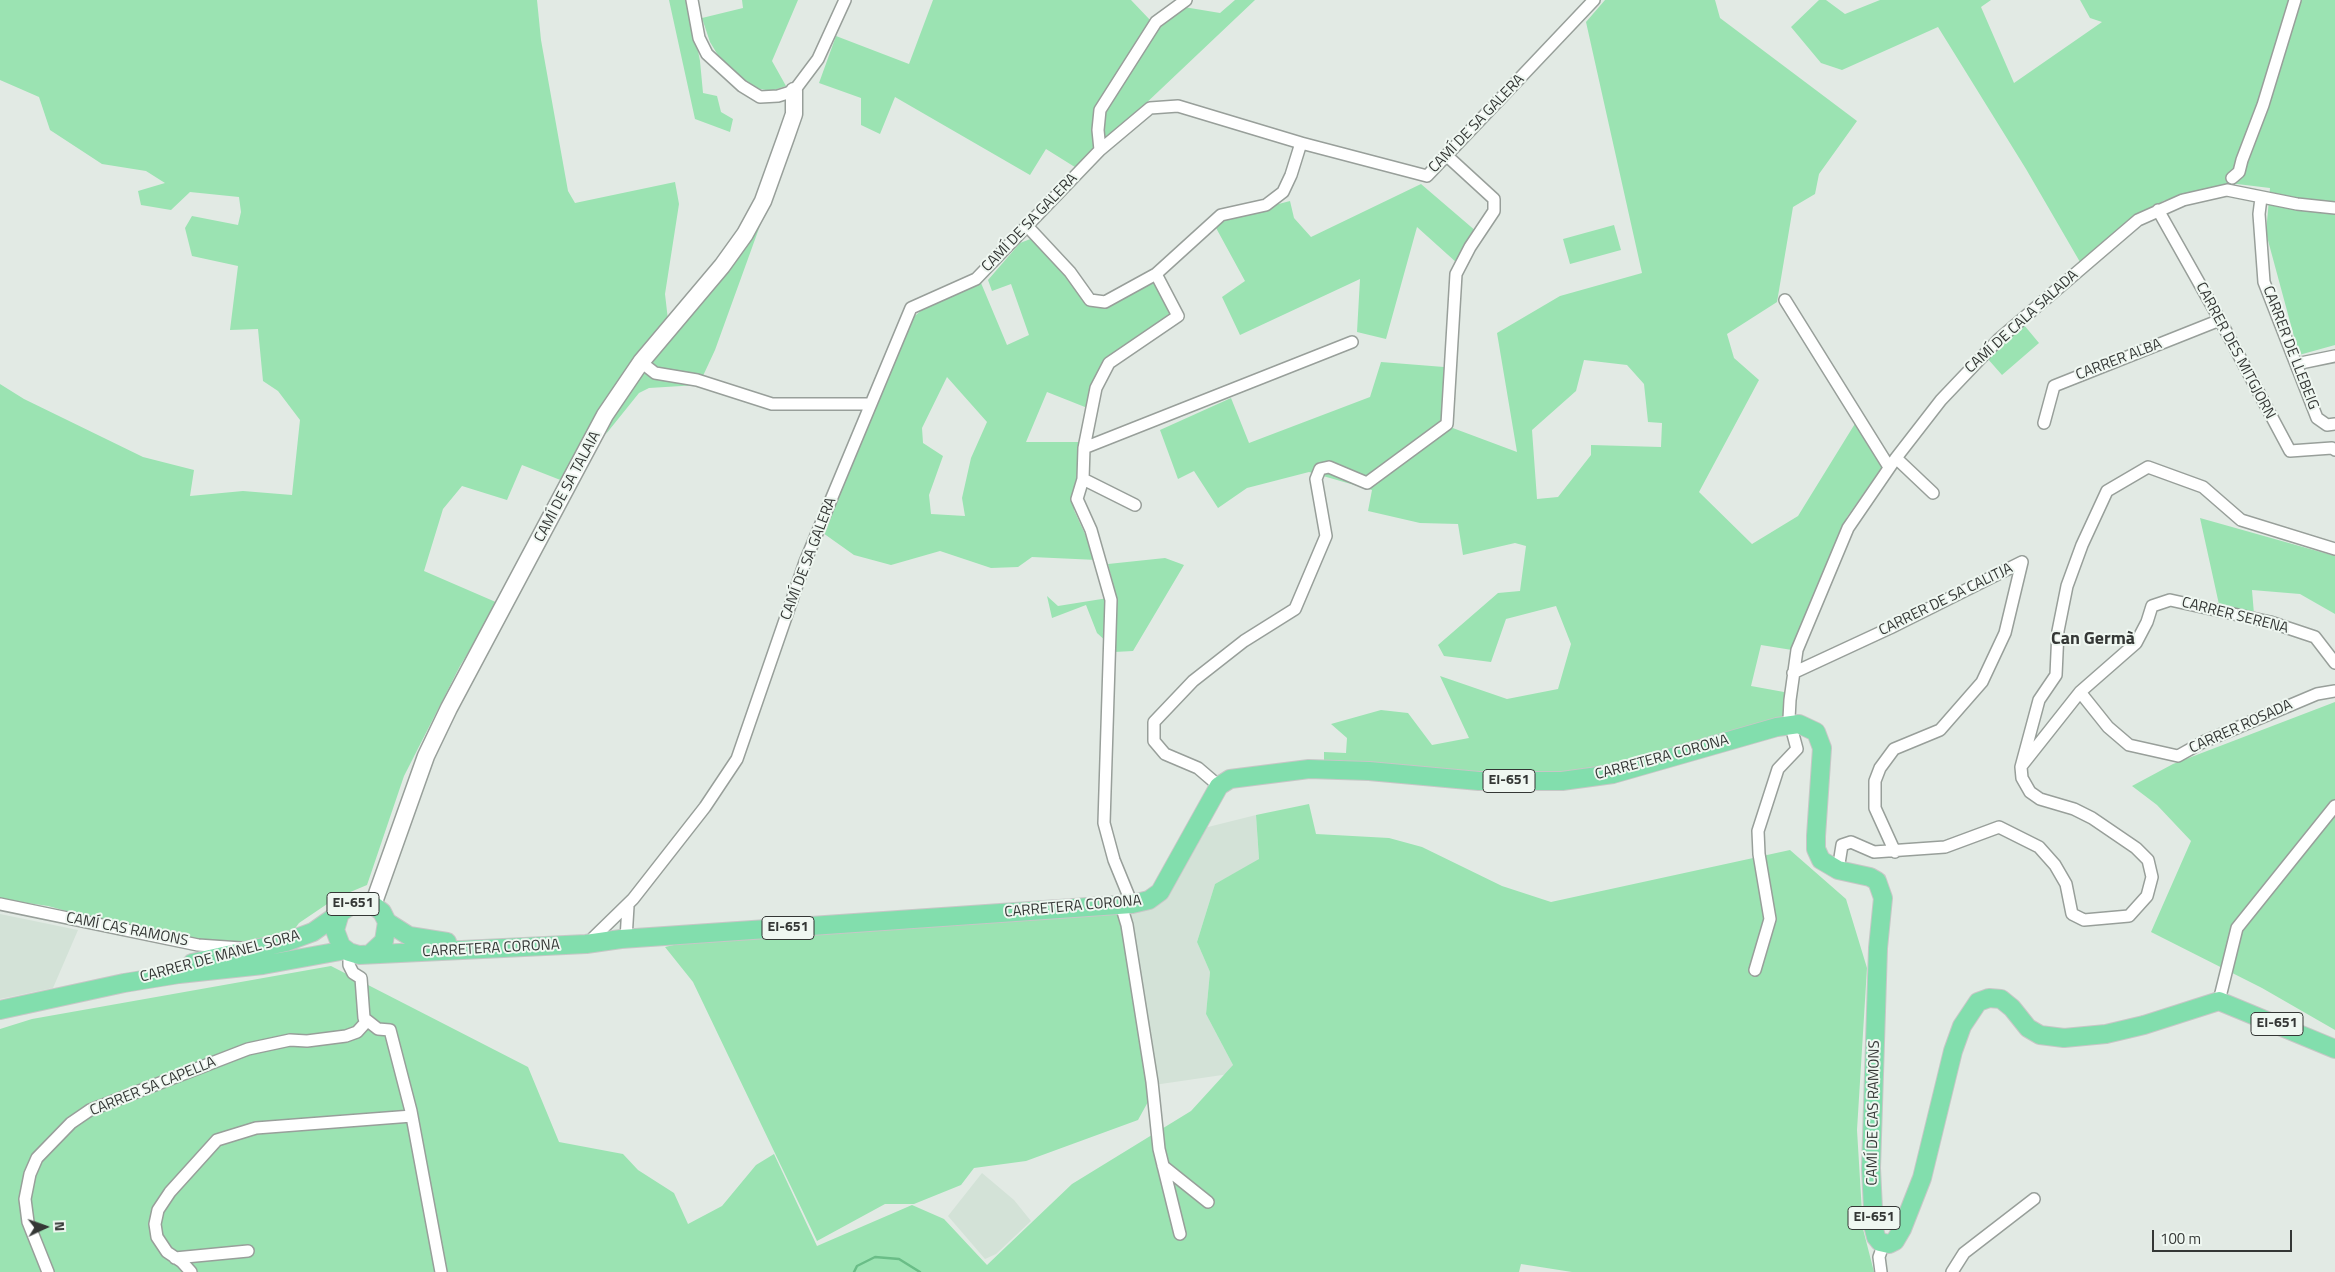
<!DOCTYPE html>
<html>
<head>
<meta charset="utf-8">
<style>
	body { margin:0 }
	#map { position:relative; width:2335px; height:1272px; overflow:hidden; background:#e2eae4; font-family:"Titillium Web",sans-serif }
	canvas { display:block }
	.north { position:absolute; left:20px; top:1202px; width:50px; height:50px; -webkit-text-stroke:4px #eff7f1; paint-order:stroke; rotate:87deg; font-size:14px; font-weight:700; line-height:20px; text-align:center; color:#343735 }
	.north::after { content:''; display:block; margin:auto; width:18px; height:22px; background:#343735; clip-path:polygon(50% 0,100% 100%,50% 72%,0 100%) }
	.scale { position:absolute; left:2152px; top:1230px; width:140px; height:22px; box-sizing:border-box; border:2px solid #343735; border-top:0; padding-left:6px; font-size:15px; line-height:18px; white-space:nowrap; color:#343735; -webkit-text-stroke:4px #eff7f1; paint-order:stroke }
</style>
</head>
<body>
<div id="map">
<canvas width="2335" height="1272"></canvas>
<div class="north">N</div>
<div class="scale">100 m</div>
</div>
<script>
const context = document.querySelector('canvas').getContext('2d');
context.lineJoin = 'round';
function paint(path, color) { context.fillStyle = color; context.fill(path, 'evenodd'); }
const shape = rows => new Path2D(rows.map(r => 'M' + r).join(''));
function strokePath(path, color, width, dash) { context.strokeStyle = color; context.lineWidth = width; context.lineCap = dash ? 'butt' : 'round'; context.setLineDash(dash || []); context.stroke(path); }
function write(font, color, halo, rows, align = 'center') {
  context.font = font + ' "Titillium Web",sans-serif'; context.lineWidth = 4; context.setLineDash([]); context.textBaseline = 'middle'; context.strokeStyle = halo; context.fillStyle = color; for (const [text, x, y, turn = 0] of rows) {
    context.save(); context.translate(x, y); context.rotate((+turn || 0) * Math.PI / 180); context.textAlign = isNaN(turn) ? turn : align; if (halo) context.strokeText(text, 0, 0); context.fillText(text, 0, 0); context.restore();
  }
}
paint(shape([
	[1256,815,1259,860,1215,884,1197,942,1210,972,1206,1014,1233,1065,1229,1074,1147,1086,1123,896,1143,892,1162,880,1184,833],
	[0,914,78,930,53,988,0,999],
	[982,1173,1014,1200,1031,1221,996,1254,985,1259,948,1216]
]), '#d3e2d7');
paint(shape([
	[0,0,537,0,541,40,568,191,575,203,675,182,679,204,665,294,668,320,610,393,563,481,522,465,507,500,462,486,443,509,424,571,498,603,460,666,404,776,367,885,336,898,299,923,286,941,249,948,166,938,48,906,0,899,0,384,24,399,143,457,194,470,190,496,243,491,292,495,300,420,278,391,263,381,258,329,230,330,238,266,192,256,185,228,192,216,238,225,241,212,239,197,190,192,171,210,141,205,138,191,165,183,146,171,102,164,50,130,39,97,0,80],
	[669,0,688,0,700,61,703,93,717,96,721,112,733,119,730,132,695,119],
	[742,0,798,0,772,61,786,86,771,91,755,88,722,62,710,42,702,18,743,8],
	[933,0,1131,0,1151,21,1097,105,1097,150,1078,169,1046,149,1030,175,895,97,880,134,861,125,861,98,819,83,836,36,909,64],
	[1235,0,1255,0,1104,143,1103,128,1105,111,1156,31,1184,7,1220,13],
	[1605,0,1715,0,1720,18,1857,121,1819,174,1815,194,1793,207,1777,302,1727,334,1734,358,1759,380,1699,492,1752,544,1798,516,1856,422,1883,466,1847,517,1792,650,1761,645,1751,686,1784,692,1785,719,1612,769,1481,777,1324,764,1324,752,1346,753,1347,738,1331,724,1381,710,1408,713,1432,745,1469,738,1440,676,1507,699,1558,689,1571,644,1556,606,1506,619,1491,662,1444,656,1438,645,1498,593,1520,591,1526,546,1515,543,1463,555,1458,524,1420,523,1368,511,1372,490,1309,472,1247,488,1218,508,1194,471,1178,479,1160,430,1231,398,1249,443,1370,397,1381,362,1444,367,1442,424,1517,452,1497,333,1560,296,1642,273,1586,22],
	[1584,360,1627,365,1644,384,1648,422,1662,423,1661,447,1591,445,1591,455,1558,497,1537,499,1532,430,1576,391],
	[1819,0,1826,0,1845,14,1880,0,1991,0,1981,7,2014,83,2102,22,2090,18,2080,0,2335,0,2335,345,2299,355,2266,233,2270,188,2237,184,2208,188,2163,201,2080,262,2026,169,1938,27,1842,70,1821,63,1791,27],
	[1421,184,1477,232,1457,263,1417,227,1386,339,1357,332,1360,279,1240,335,1222,297,1245,281,1215,226,1221,219,1290,201,1294,218,1311,237],
	[762,220,715,350,702,378,656,370,649,364,743,250],
	[1614,225,1621,250,1570,264,1563,239],
	[1033,238,1090,302,1152,280,1158,283,1172,316,1110,356,1090,409,1047,392,1026,442,1082,442,1074,492,1074,510,1097,560,1032,557,1018,567,991,568,940,551,891,565,854,555,823,533,909,321,924,308,981,283,1007,345,1029,335,1011,284,992,291,988,280,1020,243],
	[947,377,987,422,971,458,962,498,965,516,931,514,929,495,943,456,923,443,922,428],
	[2024,325,2039,343,2002,375,1987,358],
	[646,373,698,385,649,388,639,393,606,434,612,417,640,375],
	[2200,518,2335,556,2335,614,2300,594,2252,590,2254,614,2220,609],
	[1165,558,1184,565,1133,651,1114,652,1116,596,1108,564],
	[1047,596,1058,606,1108,598,1108,643,1097,633,1086,605,1052,618],
	[2335,702,2335,1030,2262,988,2151,932,2191,841,2157,805,2132,786,2173,764],
	[1309,804,1316,834,1389,838,1422,847,1502,886,1551,902,1790,850,1846,899,1867,968,1857,1130,1863,1229,1874,1272,1572,1272,1521,1264,1519,1272,0,1272,0,1029,32,1019,331,966,528,1067,559,1142,623,1154,638,1170,674,1193,688,1224,722,1206,756,1165,774,1154,817,1246,912,1205,944,1219,987,1265,1072,1184,1191,1111,1233,1065,1206,1014,1210,972,1197,942,1215,884,1259,859,1256,815],
	[1114,912,1121,918,1149,1100,1138,1120,1026,1161,974,1168,961,1185,914,1204,885,1204,817,1241,693,982,665,947,691,941]
]), '#9be3b2');
strokePath(shape([
	[854,1272,857,1266,875,1257,899,1259,920,1272]
]), '#6abd87', 2.5);
const street = shape([
	[692,0,699,38,707,54,742,86,760,97,778,96,794,91,818,59,845,0],
	[1100,150,1098,130,1100,110,1156,22,1186,0],
	[2232,178,2239,172,2242,160,2263,105,2295,0],
	[2261,198,2259,214,2264,282,2317,418,2327,425,2335,424],
	[2158,210,2220,320,2290,451,2332,448,2335,450],
	[1028,227,1070,272,1090,300,1105,302,1156,274,1221,215,1266,205,1283,192,1291,175,1301,143],
	[1785,300,1889,467],
	[641,362,655,373,697,380,772,404,870,404],
	[2296,364,2335,356],
	[2044,423,2054,386,2220,320],
	[1084,448,1352,342],
	[1896,458,1933,493],
	[1083,479,1135,505],
	[1793,673,1890,628,2022,562],
	[2080,692,2108,727,2129,745,2178,756,2203,742,2317,694,2335,691],
	[2023,764,2080,692,2136,643,2147,622,2152,606,2170,600,2270,622,2315,637,2335,663],
	[1219,786,1198,768,1165,754,1154,741,1154,722,1193,681,1244,641,1295,609,1326,536,1316,479,1320,469,1329,467,1367,483,1447,424,1456,274,1470,247,1494,211,1494,199,1446,155],
	[1895,852,1875,808,1875,781,1880,768,1894,749,1940,730,1982,682,2005,633,2022,562],
	[1838,870,1842,845,1851,842,1874,852,1945,847,1999,827,2039,847,2055,865,2066,884,2072,914,2084,920,2129,916,2147,896,2152,877,2148,860,2136,848,2092,818,2074,809,2040,799,2030,792,2022,778,2021,767,2039,700,2056,675,2058,631,2067,586,2082,545,2107,491,2148,467,2203,487,2241,520,2335,549],
	[0,904,198,945,241,948],
	[1132,904,1114,860,1104,823,1111,600,1091,530,1077,499,1083,479,1084,448,1096,388,1109,363,1178,316,1156,274],
	[1121,905,1127,925,1152,1082,1159,1149,1180,1234],
	[593,938,633,899,705,807,737,759,805,562,911,308,976,279,1100,150,1150,108,1178,106,1301,143,1427,176,1594,0],
	[626,939,628,906],
	[349,952,349,965,353,973,361,978,364,1018,378,1029,390,1030,411,1111,441,1272],
	[1755,970,1770,919,1759,854,1758,831,1778,769,1797,749,1789,719,1790,700,1797,650,1848,528,1896,458,1941,400,1999,339,2138,220,2183,200,2227,190,2297,204,2335,208],
	[2219,1001,2237,928,2335,806],
	[1163,1166,1208,1202],
	[175,1258,248,1251],
	[48,1272,28,1222,25,1199,30,1174,37,1158,71,1123,90,1110,248,1049,290,1040,307,1041,346,1036,357,1032,367,1021],
	[191,1272,182,1262,167,1252,157,1237,155,1224,158,1210,170,1192,217,1140,256,1128,412,1116],
	[1881,1272,1879,1257,1884,1243],
	[1952,1272,1964,1253,2034,1199]
]);
const secondary = shape([
	[373,905,426,756,449,708,605,415,641,362,722,266,745,234,763,201,786,137,794,114,794,91]
]);
const primary = shape([
	[387,922,409,936,447,942],
	[370,954,384,941,387,922,382,912,373,905,363,902,353,904,340,913,335,930,341,946,349,952,359,955,586,944,621,939,1132,904,1149,900,1160,892,1219,786,1230,779,1309,769,1369,771,1479,781,1562,781,1613,774,1777,727,1799,724,1816,732,1822,748,1816,836,1816,849,1821,860,1838,870,1870,877,1877,881,1883,898,1878,948,1871,1168,1874,1229,1876,1237,1880,1242,1889,1244,1895,1241,1902,1229,1922,1178,1953,1051,1962,1026,1978,1002,1989,998,2001,999,2012,1008,2028,1028,2040,1035,2064,1038,2106,1034,2144,1025,2219,1001,2335,1049],
	[192,963,286,942,313,932,340,913],
	[0,1010,124,983,179,974,263,965,346,950]
]);
strokePath(street, '#989f9a', 14);
strokePath(secondary, '#989f9a', 19);
strokePath(primary, '#c6c7c6', 20);
strokePath(street, '#fff', 11);
strokePath(secondary, '#fff', 16);
strokePath(primary, '#82dead', 18);
for (const [x, y, w] of [
	[1509,781,52],
	[353,904,52],
	[788,928,52],
	[2277,1024,52],
	[1874,1218,52]
]) { const box = new Path2D(); box.roundRect(x - w / 2, y - 11.5, w, 23, 4); context.fillStyle = '#eff7f1'; context.fill(box); strokePath(box, '#343735', 1); }
write('bold 14px', '#343735', null, [
	["EI-651",1509,781],
	["EI-651",353,904],
	["EI-651",788,928],
	["EI-651",2277,1024],
	["EI-651",1874,1218]
]);
write('15px', '#343735', '#eff7f1', [
	["CAMÍ DE SA GALERA",1477,124,-46],
	["CAMÍ DE SA GALERA",1030,223,-46],
	["CAMÍ DE CALA SALADA",2022,322,-42],
	["CARRER DE LLEBEIG",2290,348,69],
	["CARRER DES MITGJORN",2235,351,62],
	["CARRER ALBA",2119,360,-21],
	["CAMÍ DE SA TALAIA",568,487,-62],
	["CAMÍ DE SA GALERA",809,559,-69],
	["CARRER DE SA CALITJA",1946,600,-26],
	["CARRER SERENA",2235,616,14],
	["CARRER ROSADA",2241,727,-24],
	["CARRETERA CORONA",1662,758,-15],
	["CARRETERA CORONA",1073,907,-5],
	["CAMÍ CAS RAMONS",127,930,11],
	["CARRETERA CORONA",491,949,-3],
	["CARRER DE MANEL SORA",220,957,-15],
	["CARRER SA CAPELLA",153,1087,-22],
	["CAMÍ DE CAS RAMONS",1874,1113,-89]
]);
write('bold 18px', '#343735', '#eff7f1', [
	["Can Germà",2093,640]
]);
</script>
</body>
</html>
